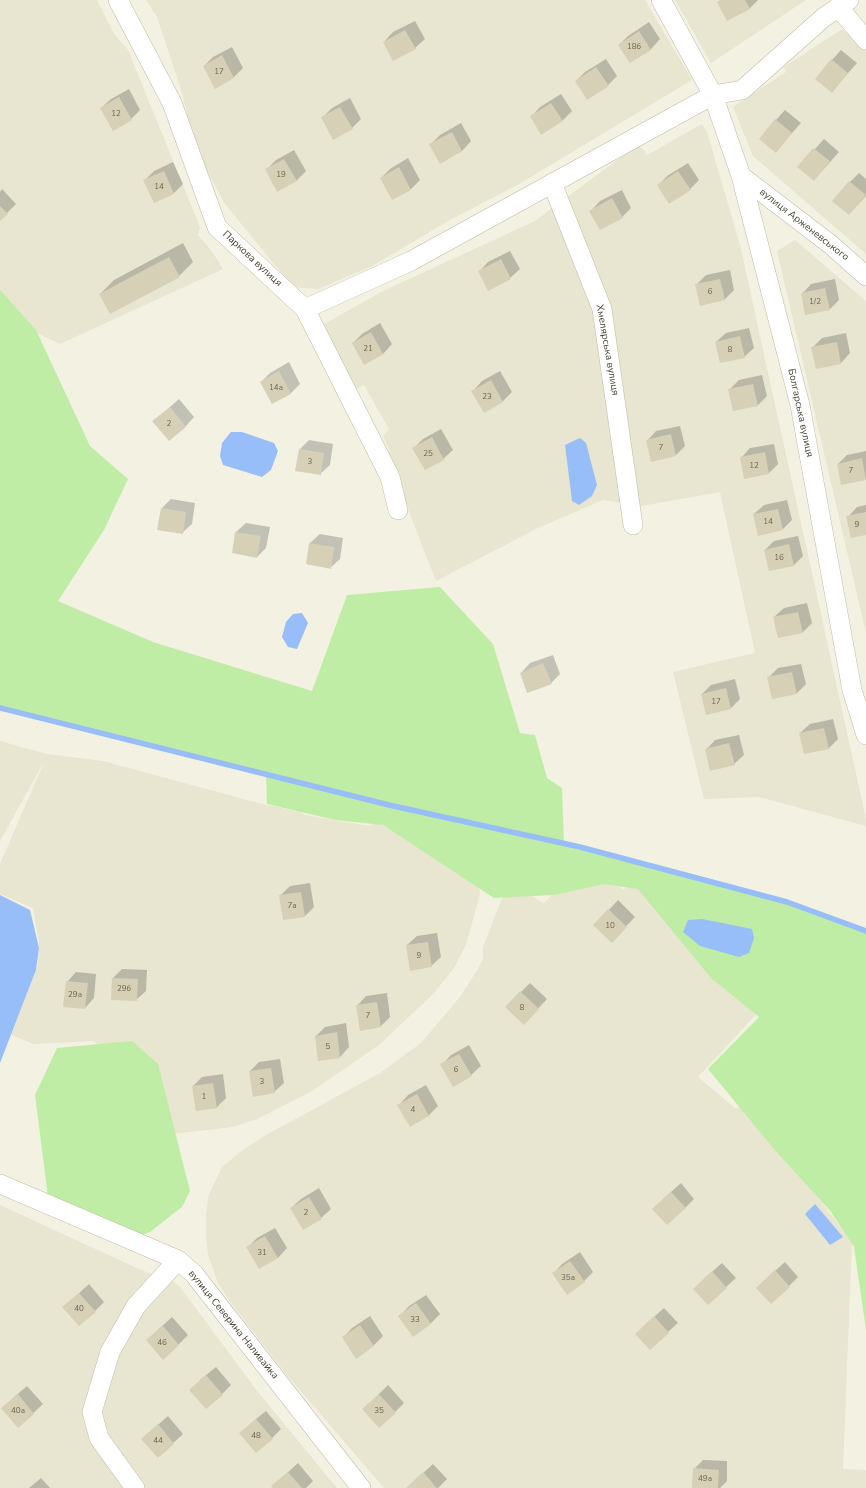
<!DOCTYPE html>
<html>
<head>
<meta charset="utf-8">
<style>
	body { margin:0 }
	canvas { display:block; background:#f3f1e2 }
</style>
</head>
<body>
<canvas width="866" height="1488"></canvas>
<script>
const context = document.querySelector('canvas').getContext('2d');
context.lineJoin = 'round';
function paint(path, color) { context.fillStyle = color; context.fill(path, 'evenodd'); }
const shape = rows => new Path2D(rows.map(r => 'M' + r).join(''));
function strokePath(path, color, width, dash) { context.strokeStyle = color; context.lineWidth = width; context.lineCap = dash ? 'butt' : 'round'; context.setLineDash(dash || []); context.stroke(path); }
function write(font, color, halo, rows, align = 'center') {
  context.font = font + ' "Nunito Sans",sans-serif'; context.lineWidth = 3; context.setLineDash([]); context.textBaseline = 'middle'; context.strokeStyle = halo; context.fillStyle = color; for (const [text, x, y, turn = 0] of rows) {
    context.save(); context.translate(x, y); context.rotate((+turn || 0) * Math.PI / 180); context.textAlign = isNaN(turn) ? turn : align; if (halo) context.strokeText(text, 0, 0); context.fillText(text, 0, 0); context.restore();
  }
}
paint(shape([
	[0,0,97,0,114,34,128,50,200,227,198,235,211,250,223,269,60,344,28,329,0,297],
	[146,0,645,0,692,80,519,184,450,220,372,266,318,289,293,287,225,204,194,147,183,96,157,17],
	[675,0,806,0,711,63],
	[842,29,866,50,866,254,753,156,733,107,786,72,784,67],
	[702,124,707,132,740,245,866,819,866,826,759,797,704,799,673,672,755,653,720,492,641,506,603,500,538,528,436,581,386,453,390,451,383,436,389,429,364,385,354,390,319,327,381,292,535,221,636,146,643,149,647,155],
	[795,240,866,301,866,633,777,251],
	[0,741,47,754,103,761,262,804,300,812,305,815,370,826,375,822,429,847,477,873,480,894,466,945,454,968,434,993,379,1045,312,1091,257,1119,233,1127,164,1135,114,1060,94,1041,34,1044,11,1035,38,965,39,944,33,908,0,894,0,864,45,760,0,841],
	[591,879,620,887,623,890,632,884,638,883,762,1008,698,1077,736,1109,740,1106,781,1150,852,1242,843,1469,866,1470,866,1488,384,1488,286,1374,231,1303,218,1283,208,1255,206,1235,206,1216,208,1197,222,1167,244,1149,266,1135,380,1073,421,1043,460,997,478,969,483,958,483,947,503,896,522,891,544,903,556,891],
	[0,1205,141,1270,174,1282,180,1287,258,1392,337,1488,0,1488]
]), '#e8e5d0');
paint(shape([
	[0,290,36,330,90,446,128,479,104,530,58,601,153,642,312,691,347,595,440,587,493,644,520,733,535,735,547,778,562,788,564,843,787,902,866,931,866,1330,854,1247,831,1212,774,1149,708,1069,759,1017,711,978,638,889,604,884,554,895,494,898,383,825,335,820,267,804,266,774,0,708],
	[132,1041,158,1064,190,1191,182,1207,150,1232,130,1240,49,1205,35,1095,57,1048]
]), '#c0eda6');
paint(shape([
	[231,432,242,432,274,443,278,451,271,470,262,477,223,465,220,456,222,443],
	[580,438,586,443,597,485,592,496,579,505,572,501,565,445],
	[302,613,308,623,297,649,288,647,282,637,286,622,293,614],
	[0,895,30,910,39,948,36,970,0,1063],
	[702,919,752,929,754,938,749,953,739,957,700,946,683,932,688,920],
	[815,1204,843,1237,830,1245,805,1214]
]), '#97bef8');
paint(shape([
	[720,0,758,0,749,9,718,2],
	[415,21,425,39,415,48,384,42,393,32],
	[649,22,660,39,651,49,630,62,619,45,628,36],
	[232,47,243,68,234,77,215,87,204,66,213,57],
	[841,50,857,63,832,91,832,60],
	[606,59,617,76,608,85,576,81,585,72],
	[129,89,140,110,131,119,101,108,111,99],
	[561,94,572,111,562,121,531,117,540,107],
	[350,98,361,119,352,128,322,118,332,108],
	[785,110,801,123,776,151,776,120],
	[461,123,471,141,462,151,440,162,431,144,440,135],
	[824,139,839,152,814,180,799,167],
	[294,150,306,171,296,181,266,170,276,160],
	[408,158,420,180,411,189,392,199,381,178,390,169],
	[173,162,183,184,174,193,145,180,154,171],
	[688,163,699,180,690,189,658,186,667,176],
	[859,173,866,179,866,196,849,214,850,182],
	[2,189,16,204,0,220,0,192],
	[622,190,631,208,622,217,591,211,600,201],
	[183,243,193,262,179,276,100,294,114,280],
	[510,251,520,269,510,278,479,272,488,262],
	[730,270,734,290,725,299,696,285,706,275],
	[835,279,839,300,830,309,802,294,811,284],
	[380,323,392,344,383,354,365,364,353,343,362,334],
	[749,328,754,348,744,357,716,342,726,333],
	[846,333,850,353,841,363,817,368,812,348,822,338],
	[289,362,300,384,291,393,272,403,261,382,270,373],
	[500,371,512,392,502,402,473,391,482,381],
	[762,375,767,396,758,405,729,390,739,380],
	[179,399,194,417,185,427,154,421],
	[680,426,685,446,676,455,647,441,656,431],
	[441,429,453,450,443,459,414,448,423,439],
	[309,440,333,444,330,465,320,474,300,449],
	[774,444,778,464,769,473,745,478,741,458,750,448],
	[866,451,866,479,842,484,838,464,847,455],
	[171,499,195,503,192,524,182,533,162,508],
	[787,500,792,520,783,529,754,514,764,505],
	[866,505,866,534,848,517,857,507],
	[246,523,270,527,266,548,257,557,236,532],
	[320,534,343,538,340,559,330,568,307,564,310,543],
	[798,536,803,556,794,565,765,550,774,541],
	[807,603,812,623,803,632,779,637,774,617,784,608],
	[553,655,560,674,551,683,521,673,530,663],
	[801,664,806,684,797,693,768,678,778,668],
	[735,679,740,699,731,708,707,714,702,694,711,685],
	[833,719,838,739,829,748,800,733,810,724],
	[739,735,744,755,734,764,706,750,715,740],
	[310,883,314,907,305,916,281,895,290,886],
	[618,900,635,917,612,941,595,925],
	[437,933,441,957,431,966,407,945,417,936],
	[122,969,147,970,146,991,136,1000,113,978],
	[76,972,96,974,94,998,85,1008,67,982],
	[530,983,547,999,533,1014,506,1007],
	[387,993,390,1017,381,1026,357,1006,366,996],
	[346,1023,349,1047,340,1057,319,1060,316,1036,325,1027],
	[469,1045,481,1066,471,1075,454,1086,442,1065,451,1055],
	[280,1059,284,1083,274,1092,250,1071,259,1062],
	[223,1074,226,1098,217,1107,196,1110,193,1086,202,1077],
	[426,1085,438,1106,429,1115,411,1126,399,1105,408,1095],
	[681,1183,694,1199,685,1208,662,1200],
	[319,1188,331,1209,321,1218,291,1208,301,1199],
	[275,1228,287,1248,278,1258,248,1247,257,1238],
	[580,1252,593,1272,584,1281,553,1274,562,1264],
	[785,1262,798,1277,789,1286,766,1279],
	[722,1263,736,1278,708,1303,704,1279],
	[89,1284,104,1302,95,1311,64,1307],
	[426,1295,440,1314,430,1324,400,1316,409,1306],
	[664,1308,678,1323,650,1348,646,1324],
	[370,1316,383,1336,374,1345,357,1357,343,1338,352,1328],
	[172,1317,188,1335,178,1345,147,1340],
	[216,1367,231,1385,222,1394,200,1380],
	[388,1385,404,1403,395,1412,364,1409],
	[27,1386,43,1404,18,1427,12,1399],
	[266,1411,281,1429,272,1438,250,1424],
	[168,1416,183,1434,158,1457,142,1439],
	[703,1460,727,1461,727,1481,720,1488,693,1488,694,1469],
	[298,1463,313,1481,306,1488,274,1488,273,1486],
	[433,1464,447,1479,438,1488,407,1488],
	[41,1478,50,1488,29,1488]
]), '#0003');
strokePath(shape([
	[0,708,389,805,580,847,787,902,866,931]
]), '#97bef8', 5.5);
paint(shape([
	[721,0,745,0,750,9,727,21,717,2],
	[405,30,416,49,393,61,383,42],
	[639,31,651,50,630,63,618,45],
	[222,55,234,78,215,89,203,66],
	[831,59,848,73,832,93,815,79],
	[596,67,609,86,587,100,575,81],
	[119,97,132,120,113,131,100,108],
	[551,103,563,121,541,135,530,116],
	[340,107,353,129,333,140,321,117],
	[775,119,792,133,776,153,759,139],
	[452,132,462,151,440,164,429,144],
	[813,148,830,161,814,181,797,167],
	[284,159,297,181,277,192,265,169],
	[399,167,411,190,392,200,380,178],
	[164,171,174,194,154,203,143,180],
	[678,171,691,190,669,204,657,185],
	[849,181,866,195,849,215,832,201],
	[612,198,623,218,600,230,589,211],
	[0,206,8,214,0,221],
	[169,257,180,277,110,314,99,294],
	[501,259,511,279,488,291,478,271],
	[720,279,725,300,700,306,695,284],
	[825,288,830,310,805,315,801,293],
	[371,332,383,354,364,365,352,343],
	[740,336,745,358,720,363,715,342],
	[837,342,841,364,816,369,811,347],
	[279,371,291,394,272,404,260,382],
	[491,380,503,402,484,413,471,391],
	[753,384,758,406,733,411,728,389],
	[170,407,186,427,169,441,152,421],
	[671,434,676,456,651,462,646,440],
	[432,437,444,460,425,470,412,448],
	[299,449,324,453,321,475,295,471],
	[765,452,769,474,744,479,740,457],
	[862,458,866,480,841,485,837,464],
	[161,508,186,512,183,534,157,530],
	[778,509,783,530,758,536,753,514],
	[866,512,866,535,851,538,846,516],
	[235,532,261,536,257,558,232,553],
	[309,543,334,547,331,569,306,564],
	[789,544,794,566,769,571,764,550],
	[798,612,803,633,778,638,773,617],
	[543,663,552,684,527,693,520,673],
	[792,672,797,694,772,699,767,677],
	[726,688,731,709,706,715,701,694],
	[824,728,829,749,804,754,799,733],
	[729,743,735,765,710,771,705,749],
	[301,892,305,917,283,920,279,895],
	[608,909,627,927,612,943,593,925],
	[428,942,432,967,410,971,406,945],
	[112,978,138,979,137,1001,111,1000],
	[66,981,88,983,85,1009,63,1007],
	[520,991,539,1009,524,1025,505,1007],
	[377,1002,381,1027,360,1031,356,1005],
	[337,1032,340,1058,318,1061,315,1036],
	[459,1054,472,1076,453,1087,440,1064],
	[271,1068,275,1093,253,1097,249,1071],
	[213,1083,217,1108,196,1111,192,1086],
	[417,1094,429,1116,410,1127,397,1105],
	[671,1192,686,1208,667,1225,652,1209],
	[309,1197,322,1219,303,1230,290,1208],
	[265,1236,278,1258,259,1269,246,1247],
	[570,1261,585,1282,567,1295,552,1273],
	[775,1270,790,1287,771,1304,756,1288],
	[712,1271,727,1288,708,1305,693,1289],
	[79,1293,96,1312,79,1326,62,1307],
	[416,1303,431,1324,413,1337,398,1316],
	[654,1316,669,1333,650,1350,635,1334],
	[360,1325,374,1346,356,1359,342,1337],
	[163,1326,179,1345,163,1360,146,1340],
	[206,1375,223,1395,206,1409,189,1390],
	[18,1394,34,1414,18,1428,1,1408],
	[379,1394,396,1413,379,1428,362,1409],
	[256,1419,273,1439,256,1453,239,1433],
	[158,1424,174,1444,158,1458,141,1439],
	[693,1468,719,1470,718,1488,692,1488],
	[288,1472,302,1488,273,1488,271,1486],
	[423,1472,437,1488,406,1488]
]), '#d6d0b7');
const minor = shape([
	[118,0,172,103,217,227,305,309,390,477,398,510],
	[661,0,713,95,741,176,800,405,852,690,866,735],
	[838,7,866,40],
	[741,176,830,244,866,276],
	[552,183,602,309,633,525],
	[305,309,411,261,713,95,742,90,823,18,849,0],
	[0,1184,178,1260,194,1274,361,1488],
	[135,1488,99,1438,92,1412,110,1352,136,1306,178,1260]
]);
strokePath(minor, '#c0bba4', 20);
strokePath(minor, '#fff', 19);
write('8px', '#6a6653', null, [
	["18б",634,47],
	["17",219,72],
	["12",116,114],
	["19",281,175],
	["14",159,187],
	["6",710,292],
	["1/2",815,302],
	["21",368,349],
	["8",730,350],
	["14а",276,388],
	["23",487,397],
	["2",169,424],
	["7",661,448],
	["25",428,454],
	["3",310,462],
	["12",754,466],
	["7",851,471],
	["14",768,522],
	["9",857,525],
	["16",779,558],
	["17",716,702],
	["7а",292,906],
	["10",610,926],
	["9",419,956],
	["29б",124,989],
	["29а",75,995],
	["8",522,1008],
	["7",368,1016],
	["5",328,1047],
	["6",456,1070],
	["3",262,1082],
	["1",204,1097],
	["4",413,1110],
	["2",306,1213],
	["31",262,1253],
	["35а",568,1278],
	["40",79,1309],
	["33",415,1320],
	["46",162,1343],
	["40а",18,1411],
	["35",379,1411],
	["48",256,1436],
	["44",158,1441],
	["49а",705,1479]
]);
write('10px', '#464232', '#fff', [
	["вулиця Арженевського",804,225,38],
	["Паркова вулиця",252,259,43],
	["Хмелярська вулиця",607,350,80],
	["Болгарська вулиця",800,413,78],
	["вулиця Северина Наливайка",233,1325,51]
]);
</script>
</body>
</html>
